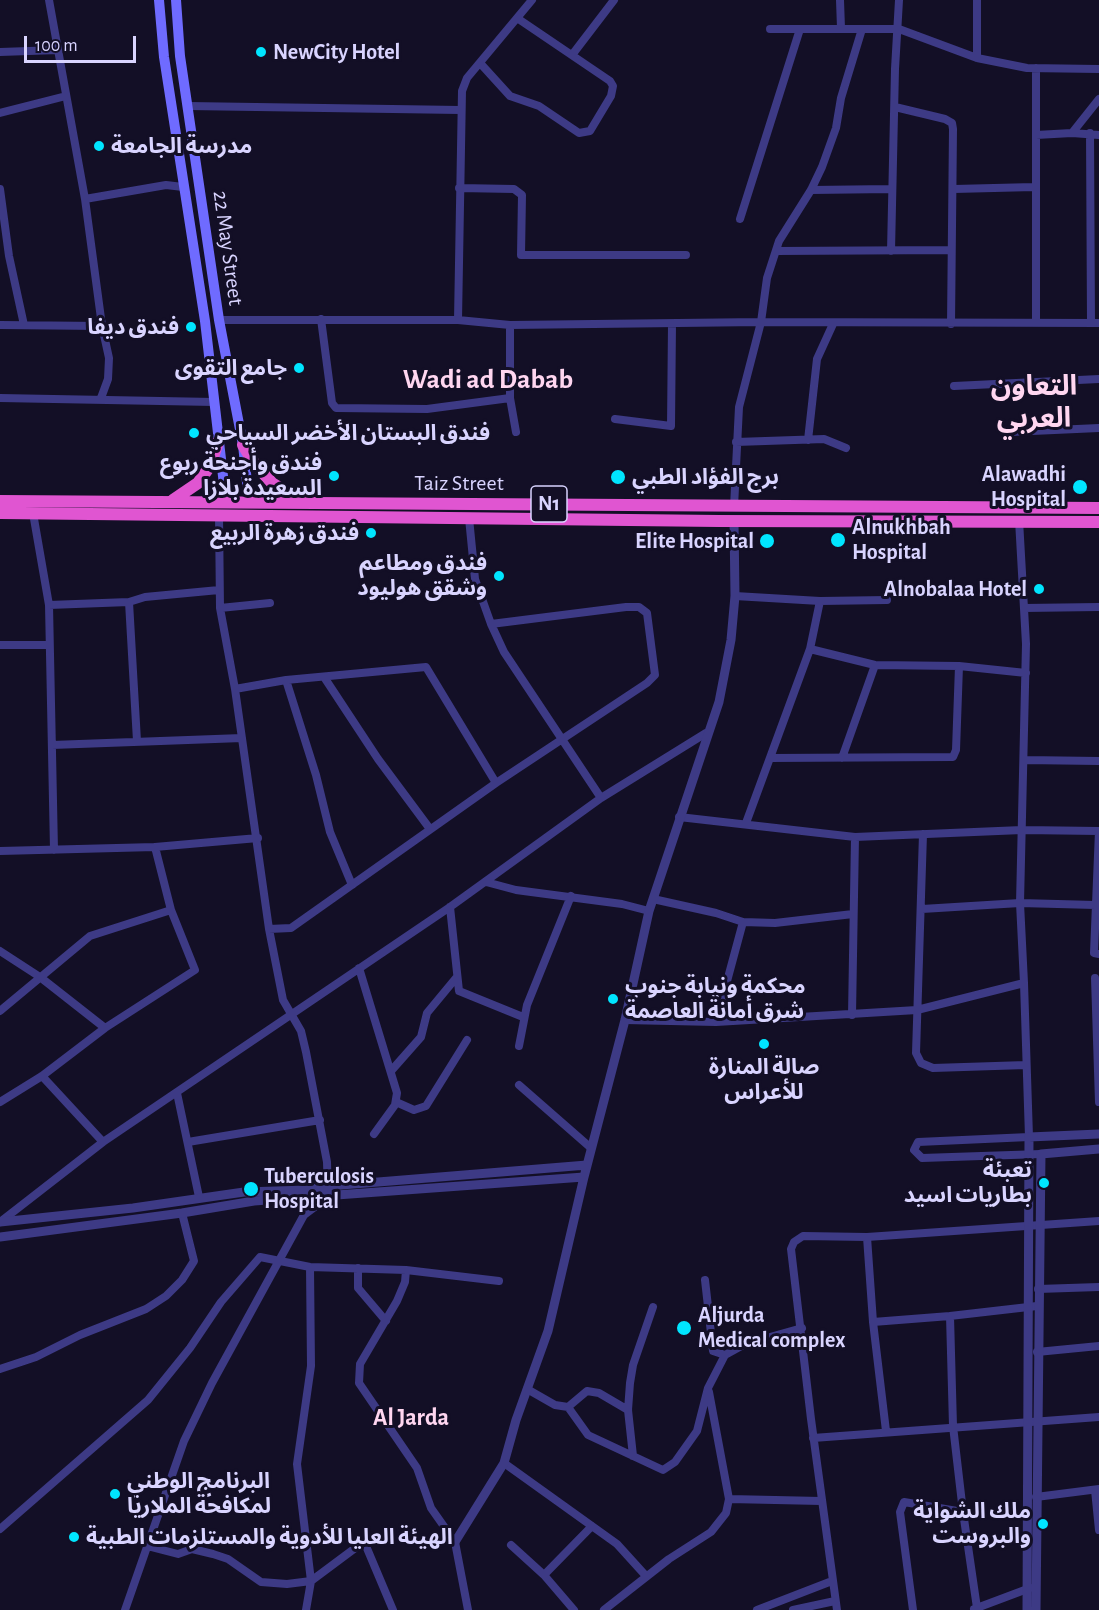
<!DOCTYPE html>
<html>
<head>
<meta charset="utf-8">
<style>
	body { margin:0 }
	#map { position:relative; width:1099px; height:1610px; overflow:hidden; background:#130f26; font-family:"Alegreya Sans",sans-serif }
	canvas { display:block }
	.scale { position:absolute; left:24px; top:36px; width:112px; height:27px; box-sizing:border-box; border:3px solid #d9d4ff; border-top:0; padding-left:8px; font-size:18px; line-height:21px; white-space:nowrap; color:#d9d4ff; -webkit-text-stroke:4px #130f26; paint-order:stroke }
</style>
</head>
<body>
<div id="map">
<canvas width="1099" height="1610"></canvas>
<div class="scale">100 m</div>
</div>
<script>
const context = document.querySelector('canvas').getContext('2d');
context.lineJoin = 'round';
const shape = rows => new Path2D(rows.map(r => 'M' + r).join(''));
function strokePath(path, color, width, dash) { context.strokeStyle = color; context.lineWidth = width; context.lineCap = dash ? 'butt' : 'round'; context.setLineDash(dash || []); context.stroke(path); }
function write(font, color, halo, rows, align = 'center') {
  context.font = font + ' "Alegreya Sans","Noto Sans Arabic",sans-serif'; context.lineWidth = 6; context.setLineDash([]); context.textBaseline = 'middle'; context.strokeStyle = halo; context.fillStyle = color; for (const [text, x, y, turn = 0] of rows) {
    context.save(); context.translate(x, y); context.rotate((+turn || 0) * Math.PI / 180); context.textAlign = isNaN(turn) ? turn : align; if (halo) context.strokeText(text, 0, 0); context.fillText(text, 0, 0); context.restore();
  }
}
strokePath(shape([
	[49,0,85,199,102,326,109,358,108,379,101,398],
	[840,0,841,28],
	[977,0,977,58],
	[770,29,899,29,977,58,1027,68,1099,69],
	[0,52,58,50],
	[572,55,614,0],
	[480,63,510,96,539,106,579,133,590,131,611,96,613,86,610,81,517,18],
	[188,106,460,110],
	[895,107,945,119,952,123,953,129,951,324],
	[0,113,66,96],
	[1072,133,1099,135],
	[1090,133,1091,323],
	[1036,135,1072,133,1099,99],
	[459,188,514,189,522,195,521,255,686,255],
	[0,189,9,256,24,325],
	[954,189,1034,187],
	[811,190,891,189],
	[85,199,166,185,183,187],
	[740,219,800,29],
	[776,251,951,250],
	[891,251,895,69,899,0],
	[321,319,332,403,336,408,427,409,510,398],
	[219,320,458,320,510,325,761,322,1099,323],
	[458,320,462,91,467,78,532,0],
	[1036,323,1036,68],
	[0,325,102,326],
	[510,325,510,398,516,432],
	[954,386,1099,379],
	[0,398,214,402],
	[615,419,671,426,672,324],
	[1010,432,1099,428],
	[808,440,817,359,833,324],
	[736,442,824,439,846,448],
	[734,507,739,407,761,322,767,278,779,241,811,190,822,167,836,128,841,98,862,29],
	[33,513,49,605,54,850],
	[469,518,475,579,491,624,504,652,601,798],
	[735,596,820,601,810,649,746,823],
	[820,601,887,600],
	[129,602,137,741],
	[49,605,129,602,145,597,219,590],
	[220,608,270,603],
	[1024,608,1099,607],
	[0,645,49,645],
	[810,649,875,665,959,666,1026,673],
	[324,677,378,759,430,829],
	[286,680,316,775,330,832,352,885],
	[235,689,286,680,426,667,496,783],
	[52,745,242,738],
	[770,758,953,757,956,750,959,666],
	[842,758,875,665],
	[1024,760,1099,761],
	[679,817,855,837,1022,830,1099,831],
	[1099,831,1094,953,1099,954],
	[923,834,916,1053,921,1063,933,1068,1026,1065],
	[0,851,155,847,258,838],
	[486,882,516,890,622,904,649,911],
	[653,899,716,913,743,922,775,923,853,914],
	[450,907,459,991,523,1017],
	[922,909,1020,903,1095,905],
	[269,929,291,928,496,783,647,683,655,675,647,613,639,607,626,607,491,624],
	[0,951,40,977,105,1028],
	[359,968,397,1093,395,1105,374,1134],
	[1095,978,1099,1102],
	[1024,983,1029,1137,918,1142,914,1150,922,1158,1041,1154],
	[0,1011,90,936,171,910],
	[852,1015,855,837],
	[625,1020,716,1022,917,1010,1024,983,1020,903,1026,644,1019,520],
	[716,1022,743,922],
	[519,1046,527,1005,571,896],
	[391,1071,421,1037,427,1013,456,978],
	[42,1076,103,1142],
	[519,1085,591,1148],
	[177,1093,199,1197],
	[0,1102,42,1076,105,1028,195,970,171,910,155,847],
	[396,1102,414,1110,426,1106,467,1040],
	[188,1142,320,1120],
	[0,1222,103,1142,450,907,601,798,706,733],
	[867,1237,873,1322,950,1316,953,1426,963,1512],
	[358,1268,358,1288,386,1321],
	[406,1270,405,1282,397,1301,360,1364,359,1383,417,1468,431,1508,455,1542,468,1610],
	[705,1280,713,1351,725,1355],
	[1038,1289,1099,1287],
	[950,1316,1037,1306],
	[873,1322,886,1431],
	[1037,1352,1099,1346],
	[0,1369,36,1357,80,1335,146,1309,166,1296,182,1280,194,1261,182,1213],
	[527,1389,555,1405,568,1407,587,1391,599,1393,628,1410],
	[568,1407,588,1435,663,1470,675,1462,697,1431,708,1388,725,1355,745,1344,802,1328],
	[813,1438,1099,1417],
	[633,1456,628,1410,630,1383,633,1365,653,1307],
	[504,1463,617,1544,646,1576],
	[1095,1490,1099,1530],
	[1036,1497,1099,1489],
	[729,1499,821,1501],
	[0,1529,148,1400,190,1348,221,1302,260,1257,310,1267,406,1270,499,1281],
	[511,1545,544,1575,574,1610],
	[147,1546,178,1554,192,1549,213,1554,228,1559,261,1582,287,1584,311,1581,362,1543,366,1546,393,1610],
	[544,1575,592,1526],
	[974,1609,1030,1588],
	[125,1610,184,1441,212,1383,304,1215,328,1197,327,1162,306,1052,301,1031,283,1000,269,929,235,689,220,608,219,515],
	[306,1610,311,1581,297,1464,311,1366,310,1267],
	[604,1610,669,1559,711,1532,726,1513,729,1499,709,1392],
	[757,1610,832,1581],
	[793,1610,835,1601],
	[837,1610,811,1419,791,1249,794,1242,803,1236,867,1237,1099,1221],
	[913,1610,900,1512,904,1502,963,1512,977,1608]
]), '#3d3a85', 8);
strokePath(shape([
	[0,1222,133,1208,244,1192,307,1190,329,1186,587,1165],
	[0,1237,182,1213,254,1201,584,1177],
	[455,1542,504,1463,516,1420,548,1331,584,1177,625,1020,649,911,719,702,731,640,735,596,734,521],
	[1027,1610,1029,1137,1099,1134],
	[1036,1610,1041,1154,1099,1149]
]), '#3d3a85', 9);
strokePath(shape([
	[159,0,164,57,205,321,226,502],
	[176,0,180,56,219,320,243,445,249,501]
]), '#6f6bff', 10);
strokePath(shape([
	[243,445,254,463,272,483,303,502],
	[173,500,198,483,210,466,218,442],
	[0,501,1099,508],
	[0,513,719,521,1099,522]
]), '#e055d1', 12);
for (const [x, y, r, color] of [
	[261,52,6,"#00e5ff"],
	[99,146,6,"#00e5ff"],
	[191,327,6,"#00e5ff"],
	[299,368,6,"#00e5ff"],
	[194,433,6,"#00e5ff"],
	[334,476,6,"#00e5ff"],
	[618,477,8,"#00e5ff"],
	[1080,487,8,"#00e5ff"],
	[371,533,6,"#00e5ff"],
	[838,540,8,"#00e5ff"],
	[767,541,8,"#00e5ff"],
	[499,576,6,"#00e5ff"],
	[1039,589,6,"#00e5ff"],
	[613,999,6,"#00e5ff"],
	[764,1044,6,"#00e5ff"],
	[1044,1183,6,"#00e5ff"],
	[251,1189,8,"#00e5ff"],
	[684,1328,8,"#00e5ff"],
	[115,1494,6,"#00e5ff"],
	[1043,1524,6,"#00e5ff"],
	[74,1537,6,"#00e5ff"]
]) { const dot = new Path2D(); dot.arc(x, y, r, 0, 2 * Math.PI); context.fillStyle = color; context.fill(dot); strokePath(dot, '#130f26', 2); }
for (const [x, y, w] of [
	[549,504,36]
]) { const box = new Path2D(); box.roundRect(x - w / 2, y - 18, w, 36, 4.5); context.fillStyle = '#130f26'; context.fill(box); strokePath(box, '#d9d4ff', 1.5); }
write('bold 21px', '#d9d4ff', null, [
	["N1",549,504]
]);
write('bold 22px', '#d9d4ff', '#130f26', [
	["NewCity Hotel",273,52],
	["مدرسة الجامعة",111,146],
	["فندق ديفا",179,327,"right"],
	["جامع التقوى",287,368,"right"],
	["فندق البستان الأخضر السياحي",206,433],
	["فندق وأجنحة ربوع",322,463,"right"],
	["السعيدة بلازا",322,488,"right"],
	["Alawadhi",1066,474,"right"],
	["Hospital",1066,499,"right"],
	["برج الفؤاد الطبي",632,477],
	["Alnukhbah",852,527],
	["Hospital",852,552],
	["فندق زهرة الربيع",359,533,"right"],
	["Elite Hospital",754,541,"right"],
	["فندق ومطاعم",487,563,"right"],
	["وشقق هوليود",487,588,"right"],
	["Alnobalaa Hotel",1027,589,"right"],
	["محكمة ونيابة جنوب",625,986],
	["شرق أمانة العاصمة",625,1011],
	["صالة المنارة",764,1067,"center"],
	["للأعراس",764,1092,"center"],
	["تعبئة",1032,1170,"right"],
	["بطاريات اسيد",1032,1195,"right"],
	["Tuberculosis",264,1176],
	["Hospital",264,1201],
	["Aljurda",698,1315],
	["Medical complex",698,1340],
	["البرنامج الوطني",127,1481],
	["لمكافحة الملاريا",127,1506],
	["ملك الشواية",1031,1511,"right"],
	["والبروست",1031,1536,"right"],
	["الهيئة العليا للأدوية والمستلزمات الطبية",86,1537]
], 'left');
write('22px', '#d9d4ff', '#130f26', [
	["22 May Street",228,248,82],
	["Taiz Street",459,483]
]);
write('bold 24px', '#ffd6f0', '#130f26', [
	["Al Jarda",411,1418]
]);
write('bold 28px', '#ffd6f0', '#130f26', [
	["Wadi ad Dabab",488,380],
	["التعاون",1034,387],
	["العربي",1034,419]
]);
</script>
</body>
</html>
